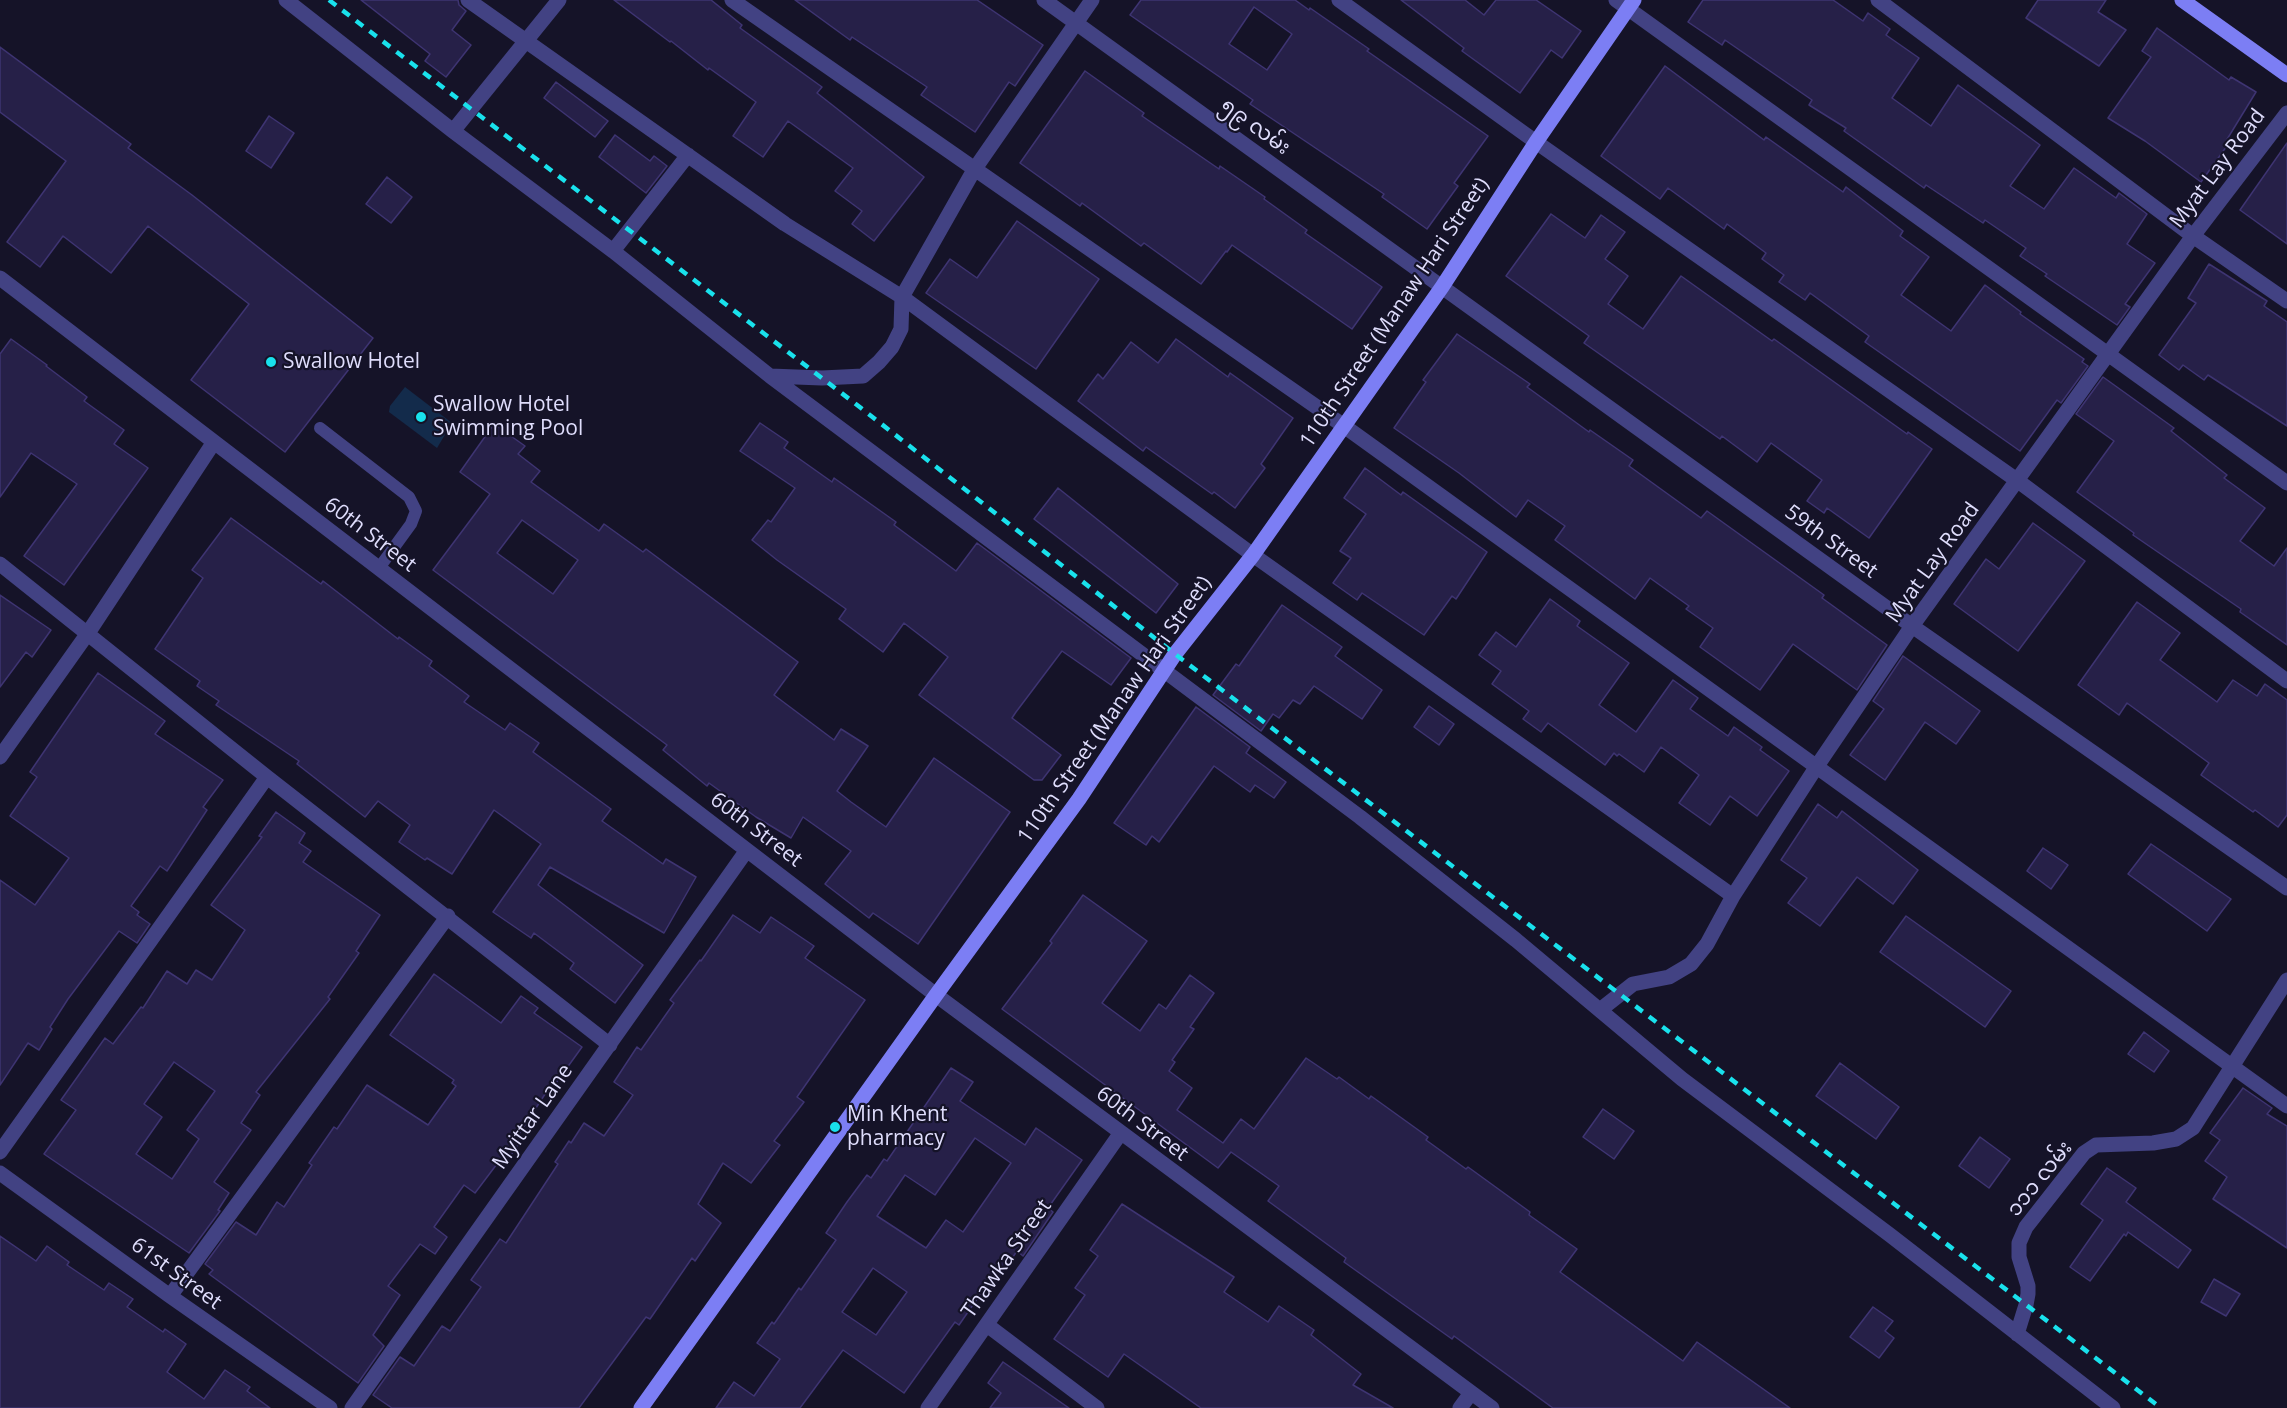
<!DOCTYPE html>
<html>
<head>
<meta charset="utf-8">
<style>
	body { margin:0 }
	canvas { display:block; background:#151328 }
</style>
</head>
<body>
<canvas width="2287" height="1408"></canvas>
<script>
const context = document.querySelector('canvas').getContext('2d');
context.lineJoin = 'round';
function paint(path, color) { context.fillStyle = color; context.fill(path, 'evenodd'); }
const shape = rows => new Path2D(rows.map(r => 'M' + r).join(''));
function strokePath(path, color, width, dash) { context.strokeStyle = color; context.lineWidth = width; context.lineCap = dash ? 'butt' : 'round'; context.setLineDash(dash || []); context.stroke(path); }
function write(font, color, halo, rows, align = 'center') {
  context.font = font + ' "Open Sans","Noto Sans Myanmar",sans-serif'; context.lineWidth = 4.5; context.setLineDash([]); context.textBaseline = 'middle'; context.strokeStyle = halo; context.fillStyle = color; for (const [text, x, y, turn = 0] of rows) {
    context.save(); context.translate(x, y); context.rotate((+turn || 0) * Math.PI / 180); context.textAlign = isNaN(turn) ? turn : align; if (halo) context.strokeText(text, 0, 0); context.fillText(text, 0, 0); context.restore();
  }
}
paint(shape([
	[405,387,452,423,437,448,389,412,390,406]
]), '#132b4b');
const building = shape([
	[361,0,458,0,459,5,466,11,452,30,471,45,446,77,425,61,430,54,361,0],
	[614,0,711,0,742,25,740,28,822,87,817,93,924,177,874,241,852,224,862,211,835,191,853,168,788,121,763,157,733,136,756,102,709,68,708,70,671,41,670,42,614,0],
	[795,0,977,0,1043,45,1015,86,1009,82,975,132,921,95,927,87,852,37,850,40,795,0],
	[1141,0,1295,0,1309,10,1310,8,1369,49,1367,51,1488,136,1454,183,1458,186,1427,229,1382,197,1384,194,1250,104,1253,100,1130,15,1141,0],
	[1254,7,1292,34,1267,70,1229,44,1254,7],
	[1401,0,1465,0,1484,15,1496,0,1536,0,1581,31,1562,58,1551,50,1520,93,1462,51,1464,48,1401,0],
	[1703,0,1833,0,1863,21,1868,13,1890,29,1886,35,1919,58,1892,98,1931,126,1958,85,2040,145,2010,186,2044,209,2074,168,2116,198,2119,193,2147,214,2127,244,2155,263,2125,304,2130,307,2117,325,2045,276,2047,274,2020,256,2026,248,1985,220,1983,223,1926,185,1924,188,1844,131,1846,128,1809,105,1812,100,1725,40,1722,45,1688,22,1703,0],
	[2038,0,2106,0,2098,12,2126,30,2099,66,2026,18,2038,0],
	[2157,28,2229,80,2231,77,2256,92,2226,141,2229,143,2201,182,2145,141,2108,118,2151,57,2142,51,2157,28],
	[0,47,131,144,128,148,192,195,373,338,285,452,191,380,249,304,148,226,111,273,63,236,40,267,7,242,66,161,0,112,0,47],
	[1665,66,1764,140,1766,137,1843,192,1846,187,1903,231,1900,236,1929,257,1901,295,1951,331,1985,285,2021,312,2020,314,2084,359,2082,362,2088,366,2061,403,2057,400,2020,451,1865,342,1869,336,1810,293,1805,300,1779,282,1784,275,1762,259,1766,253,1727,224,1724,229,1668,188,1660,199,1601,156,1665,66],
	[1085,71,1144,113,1142,116,1219,169,1220,166,1265,197,1264,199,1307,230,1305,233,1382,287,1352,329,1232,245,1227,252,1226,251,1201,284,1144,243,1141,246,1082,203,1080,206,1020,163,1085,71],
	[556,82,608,121,595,137,544,98,556,82],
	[269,116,294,133,271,168,246,151,269,116],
	[615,135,650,161,654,156,667,166,646,193,599,157,615,135],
	[2287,143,2287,244,2240,210,2287,143],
	[387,177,412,197,391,223,366,204,387,177],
	[1551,214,1585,238,1601,215,1625,232,1605,259,1628,276,1608,304,1643,329,1681,276,1772,341,1774,339,1907,434,1908,432,1932,449,1869,538,1827,508,1824,513,1807,501,1822,480,1771,443,1757,462,1722,436,1720,439,1584,343,1589,336,1506,276,1551,214],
	[1017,221,1099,279,1036,369,926,293,950,259,977,278,1017,221],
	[2209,264,2267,301,2264,306,2287,322,2287,426,2208,375,2204,380,2183,365,2179,370,2159,355,2196,303,2188,298,2209,264],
	[1457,334,1530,384,1527,387,1589,432,1590,430,1633,460,1629,466,1701,518,1707,511,1824,595,1822,598,1887,645,1857,690,1793,644,1760,690,1700,647,1713,628,1686,609,1689,606,1650,578,1635,599,1555,540,1565,526,1528,500,1516,517,1459,473,1394,428,1426,382,1423,380,1457,334],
	[11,339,47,365,46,366,87,397,84,401,124,430,114,444,148,468,64,585,24,556,77,484,31,453,0,497,0,354,11,339],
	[1176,339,1228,377,1230,373,1293,418,1261,464,1265,468,1235,508,1214,492,1212,494,1146,447,1143,451,1078,401,1098,374,1103,379,1131,342,1158,363,1176,339],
	[2103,377,2174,428,2171,431,2227,475,2224,478,2265,508,2240,541,2274,566,2287,548,2287,645,2240,612,2241,609,2133,535,2134,533,2077,492,2114,441,2076,414,2103,377],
	[760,423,788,442,784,448,832,482,834,478,896,522,894,525,956,571,977,543,1131,658,1111,685,1062,651,1016,712,1012,718,1061,755,1042,780,1034,780,919,695,948,657,904,623,883,652,839,619,846,609,777,560,752,540,768,520,771,522,795,488,740,451,760,423],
	[494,424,525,446,518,454,540,471,531,482,599,531,604,524,643,552,646,549,798,662,774,695,834,740,841,729,868,746,837,791,851,802,886,827,934,758,1010,812,918,944,873,913,869,918,825,884,851,851,803,817,791,838,756,817,709,783,707,786,663,750,667,745,433,570,490,494,460,472,494,424],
	[522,520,578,560,553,594,497,553,522,520],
	[1365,468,1401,495,1403,492,1487,552,1456,599,1452,596,1424,635,1362,593,1357,600,1333,583,1351,558,1340,551,1366,514,1344,498,1365,468],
	[1058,488,1178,584,1156,613,1034,519,1058,488],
	[231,518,321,584,323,581,398,639,399,637,432,661,429,666,469,696,464,702,505,730,510,723,539,743,533,752,611,809,602,821,663,864,666,859,696,877,664,933,550,867,538,885,643,965,615,1003,570,969,574,963,534,933,531,938,493,912,541,844,494,810,452,874,427,858,425,860,399,842,410,825,378,801,365,817,297,764,299,761,216,705,219,701,197,686,200,681,155,649,203,578,192,570,231,518],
	[2033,523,2085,561,2018,651,1954,604,1986,559,1999,569,2033,523],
	[0,595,51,630,32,657,26,652,0,687,0,595],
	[1550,599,1580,621,1577,626,1629,663,1599,705,1636,732,1673,680,1698,698,1690,709,1728,736,1734,727,1762,747,1760,750,1789,771,1757,816,1730,796,1710,825,1679,803,1699,775,1661,747,1644,772,1619,754,1617,756,1614,753,1605,765,1548,723,1541,732,1523,719,1529,711,1492,684,1501,671,1479,655,1496,632,1516,647,1550,599],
	[2137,602,2180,633,2160,660,2217,702,2233,680,2257,696,2265,684,2287,700,2287,815,2278,827,2255,810,2253,812,2201,775,2209,763,2127,703,2119,715,2078,685,2137,602],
	[1282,605,1342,647,1335,656,1382,690,1362,719,1314,686,1300,704,1293,700,1279,718,1273,714,1261,731,1213,695,1236,664,1239,666,1282,605],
	[1903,656,1980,711,1956,744,1925,722,1885,780,1850,755,1884,709,1873,701,1903,656],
	[98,673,165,721,155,734,223,780,203,807,207,810,167,871,160,866,131,906,139,912,137,915,150,924,137,943,119,931,68,999,50,1027,52,1029,39,1050,28,1043,0,1085,0,880,35,905,69,858,10,816,37,777,30,772,98,673],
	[1429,706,1454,724,1439,745,1414,727,1429,706],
	[1196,707,1250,747,1246,753,1286,782,1274,798,1255,785,1250,792,1214,766,1159,842,1152,836,1146,845,1114,823,1196,707],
	[1818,804,1837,818,1842,811,1918,870,1893,904,1857,877,1820,926,1788,903,1807,878,1781,860,1818,804],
	[276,812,305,833,299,843,311,851,303,862,380,915,356,951,359,953,328,997,330,999,256,1092,260,1095,241,1123,251,1130,214,1182,229,1193,218,1210,220,1211,189,1253,44,1154,76,1110,61,1100,105,1038,113,1044,141,1007,143,1008,167,971,187,984,196,970,212,980,245,930,211,905,262,837,259,836,276,812],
	[174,1062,215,1091,187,1130,199,1139,172,1179,136,1154,162,1117,144,1104,174,1062],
	[2151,844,2231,899,2207,931,2128,874,2151,844],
	[2043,848,2068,865,2051,889,2027,871,2043,848],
	[1083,895,1147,941,1102,1003,1140,1031,1159,1004,1166,1009,1190,975,1214,993,1190,1027,1194,1029,1172,1060,1175,1062,1169,1071,1192,1088,1177,1110,1223,1143,1241,1119,1254,1129,1306,1058,1337,1079,1339,1077,1369,1099,1371,1096,1428,1137,1426,1140,1466,1169,1468,1167,1530,1212,1529,1215,1577,1249,1560,1272,1683,1361,1697,1342,1790,1408,1553,1408,1454,1336,1452,1339,1344,1262,1346,1258,1268,1201,1279,1186,1231,1152,1218,1168,1002,1009,1052,943,1050,941,1083,895],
	[733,915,760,933,771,917,814,946,805,958,865,1000,797,1097,804,1102,774,1141,780,1145,751,1183,723,1163,698,1204,721,1223,695,1261,692,1258,650,1319,646,1317,579,1408,392,1408,373,1395,400,1357,414,1366,442,1326,450,1331,481,1287,471,1280,500,1239,506,1243,558,1164,555,1162,569,1141,571,1143,584,1123,604,1136,633,1095,614,1082,637,1047,641,1050,674,1003,670,1000,700,960,701,961,733,915],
	[1906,916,2011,991,1985,1027,1880,952,1906,916],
	[434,974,501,1023,521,996,538,1008,534,1013,582,1047,551,1090,549,1088,519,1134,523,1137,511,1155,506,1152,475,1193,464,1185,434,1227,447,1237,435,1254,420,1244,388,1286,400,1295,373,1335,384,1346,358,1383,209,1274,213,1270,205,1264,236,1222,256,1235,277,1202,284,1207,312,1165,309,1163,334,1127,337,1129,367,1085,428,1125,456,1086,452,1083,454,1080,390,1035,434,974],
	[2144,1032,2169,1051,2154,1072,2128,1054,2144,1032],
	[1840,1063,1899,1107,1876,1139,1816,1096,1840,1063],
	[951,1068,973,1082,960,1101,1025,1145,1036,1128,1082,1160,1048,1208,1053,1212,1023,1256,1017,1251,989,1292,984,1289,959,1325,955,1322,904,1393,843,1350,800,1408,716,1408,734,1382,754,1396,780,1359,757,1343,772,1322,774,1324,799,1288,801,1290,836,1240,826,1233,847,1202,867,1175,871,1178,884,1159,887,1161,951,1068],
	[975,1138,1011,1163,963,1232,946,1220,926,1248,877,1216,905,1175,935,1195,975,1138],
	[873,1268,907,1292,876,1335,842,1312,873,1268],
	[2243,1088,2272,1108,2267,1114,2287,1126,2287,1248,2213,1199,2227,1177,2205,1161,2220,1140,2210,1133,2243,1088],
	[1603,1109,1634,1131,1614,1159,1583,1137,1603,1109],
	[1980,1137,2010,1159,1989,1188,1959,1166,1980,1137],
	[2107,1168,2136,1188,2126,1202,2191,1250,2178,1268,2128,1232,2126,1236,2124,1234,2090,1281,2070,1267,2103,1220,2081,1204,2107,1168],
	[1122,1204,1234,1277,1224,1292,1268,1322,1279,1306,1314,1330,1311,1335,1361,1374,1353,1385,1393,1408,1201,1408,1124,1354,1108,1377,1054,1339,1085,1295,1075,1288,1098,1256,1090,1250,1122,1204],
	[0,1236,36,1261,47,1246,69,1262,67,1265,104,1290,109,1283,133,1299,127,1307,163,1332,165,1329,186,1344,167,1372,204,1399,225,1370,250,1387,247,1391,270,1408,0,1408,0,1236],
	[2214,1279,2240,1294,2226,1316,2201,1302,2214,1279],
	[1873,1307,1893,1321,1885,1331,1894,1338,1879,1358,1850,1337,1873,1307],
	[1003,1362,1069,1408,990,1408,1001,1393,988,1383,1003,1362]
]);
paint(building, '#262048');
strokePath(building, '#3e3472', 1.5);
strokePath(shape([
	[320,428,409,497,416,511,411,524,379,568]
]), '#424283', 12);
strokePath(shape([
	[286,0,453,131,613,251,770,376,1360,817,1516,940,1682,1079,1890,1235,2113,1408],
	[468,0,785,224,902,297,1253,555,1733,896],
	[732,0,1344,426,2287,1106],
	[1044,0,1912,626,2287,888],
	[1339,0,1536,142,2018,481,2287,681],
	[1616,0,2287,483],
	[1878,0,2193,236,2287,301],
	[453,131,559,0],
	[613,251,688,155],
	[0,278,936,995,1492,1408],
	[770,376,822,378,863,376,879,362,892,347,901,329,902,297,974,170,1092,0],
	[0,564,267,777,610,1045],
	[0,757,88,633,214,442],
	[1600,1010,1633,984,1669,977,1691,964,1707,944,1733,896,1817,766,1912,626,2193,236,2287,113],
	[0,1152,267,777],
	[0,1173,170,1296,330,1408],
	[170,1296,448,916],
	[987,1325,1097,1408],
	[2017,1334,2026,1305,2028,1294,2028,1286,2019,1257,2019,1243,2026,1227,2084,1153,2096,1145,2153,1143,2176,1139,2193,1128,2287,980],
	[352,1408,747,850],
	[928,1408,1120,1134],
	[1460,1408,1471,1393]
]), '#424283', 15);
strokePath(shape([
	[2182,0,2287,75],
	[641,1408,936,995,1079,799,1175,654,1253,555,1442,287,1536,142,1634,0]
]), '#7c7ef4', 15);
strokePath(shape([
	[329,0,861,408,1175,654,2161,1408]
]), '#19e1ec', 4.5, [9, 8]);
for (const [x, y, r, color] of [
	[271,362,6,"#19e1ec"],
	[421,417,6,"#19e1ec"],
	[835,1127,6,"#19e1ec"]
]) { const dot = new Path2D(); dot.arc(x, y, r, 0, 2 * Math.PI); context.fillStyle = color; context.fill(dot); strokePath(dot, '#151328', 2); }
write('21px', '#dfddfc', '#151328', [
	["၅၉ လမ်း",1255,127,36],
	["Myat Lay Road",2218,169,-53],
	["110th Street (Manaw Hari Street)",1395,313,-56],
	["60th Street",370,535,37],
	["59th Street",1831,542,36],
	["Myat Lay Road",1933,563,-54],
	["110th Street (Manaw Hari Street)",1115,710,-55],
	["60th Street",756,830,37],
	["Myittar Lane",533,1117,-55],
	["60th Street",1142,1124,37],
	["၁၁၁ လမ်း",2040,1179,-51],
	["Thawka Street",1007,1259,-55],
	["61st Street",176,1274,36]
]);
write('21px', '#dfddfc', '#151328', [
	["Swallow Hotel",283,362],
	["Swallow Hotel",433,405],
	["Swimming Pool",433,429],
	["Min Khent",847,1115],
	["pharmacy",847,1139]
], 'left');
</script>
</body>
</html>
